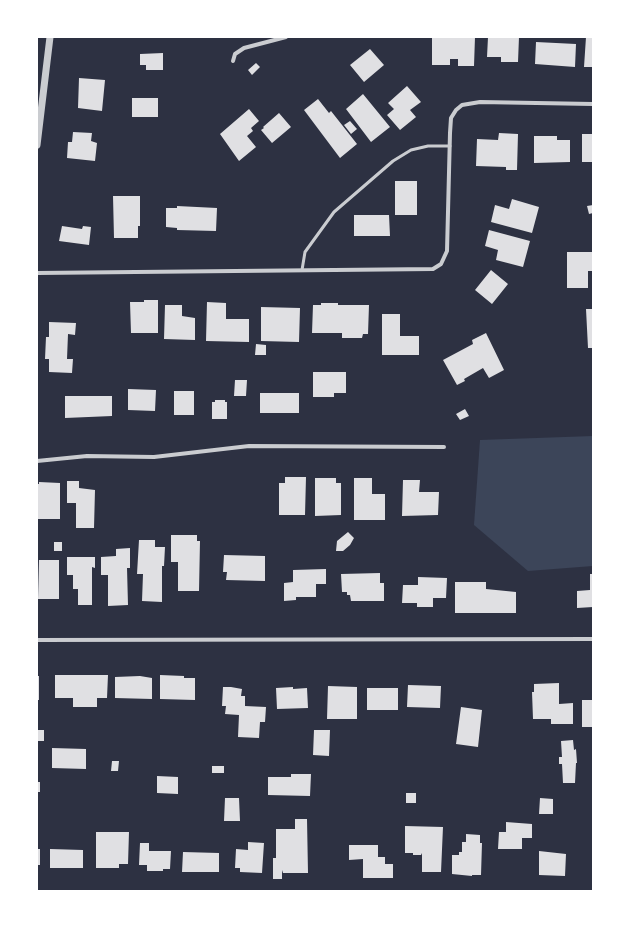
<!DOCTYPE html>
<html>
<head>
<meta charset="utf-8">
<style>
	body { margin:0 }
	#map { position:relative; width:630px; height:928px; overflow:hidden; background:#2d3142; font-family:Manrope,sans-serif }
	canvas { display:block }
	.frame { position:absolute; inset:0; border:38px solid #fff; pointer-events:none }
</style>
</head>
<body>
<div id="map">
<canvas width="630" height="928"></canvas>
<div class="frame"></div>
</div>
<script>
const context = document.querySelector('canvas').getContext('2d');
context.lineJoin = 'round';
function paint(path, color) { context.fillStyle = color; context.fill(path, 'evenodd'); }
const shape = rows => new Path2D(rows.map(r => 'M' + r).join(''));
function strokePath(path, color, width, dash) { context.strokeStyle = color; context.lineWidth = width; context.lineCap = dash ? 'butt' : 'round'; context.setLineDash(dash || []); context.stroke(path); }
paint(shape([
	[593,436,593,566,528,571,474,525,480,440]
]), '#3c4559');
paint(shape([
	[432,37,475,37,474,66,458,66,458,59,450,59,450,65,432,65],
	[488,37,519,37,518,62,501,62,501,57,487,57],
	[586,37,593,37,593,67,584,67],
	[536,42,576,44,575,67,535,64],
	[370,49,384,65,364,82,350,65],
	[163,53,163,70,146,70,146,65,140,65,140,54],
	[256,63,260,67,252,75,248,70],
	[79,78,105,80,102,111,78,108],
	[407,86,421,102,410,110,416,117,400,130,387,115,394,109,388,103],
	[363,94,390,127,371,142,346,109],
	[132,98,158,98,158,117,132,117],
	[318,99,329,113,331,111,357,144,340,158,304,110],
	[249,109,259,121,251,128,253,131,247,136,256,147,239,161,220,134],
	[279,113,291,127,272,143,261,130,264,128,263,127],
	[350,121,357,129,351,134,344,125],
	[73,132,92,133,91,141,97,143,95,161,67,158,68,142,72,142],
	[499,133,518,134,517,170,506,170,506,167,476,166,477,139,498,140],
	[582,134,593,134,593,162,582,162],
	[534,136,557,136,557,140,570,140,570,162,534,163],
	[395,181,417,181,417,215,395,215],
	[113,196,140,196,140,226,138,226,138,238,114,238],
	[512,199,539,207,532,233,491,222,495,205,509,209],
	[593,205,593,213,589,214,587,206],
	[177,206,217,208,216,231,177,230,177,228,166,227,166,208,177,208],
	[354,215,389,215,390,236,354,236],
	[62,226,82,229,83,226,91,227,89,245,59,241],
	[489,230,530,241,523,267,496,260,498,250,485,246],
	[567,252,593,252,593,271,588,271,588,288,567,288],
	[491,270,508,284,492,304,475,290],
	[144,300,158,300,158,333,131,333,130,302,144,302],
	[207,302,226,303,226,319,249,319,249,342,206,341],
	[321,303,338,303,338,305,369,305,368,334,363,334,362,338,342,338,342,333,312,333,313,305,321,305],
	[165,305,182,305,182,316,195,318,195,340,164,339],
	[261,307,300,308,299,342,261,341],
	[586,309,593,309,593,348,588,348],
	[382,314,400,314,400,336,419,336,419,355,382,355],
	[49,322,76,323,75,335,68,334,67,359,73,359,72,373,49,372,49,359,45,359,46,337,49,337],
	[486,333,504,370,489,378,483,368,464,379,465,381,457,385,443,360,473,344,472,340],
	[256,344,266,345,266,355,255,355],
	[313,372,346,372,346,393,334,393,334,397,313,397],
	[235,380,247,380,246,396,234,396],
	[128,389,156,390,155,411,128,410],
	[174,391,194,391,194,415,174,415],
	[260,393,299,393,299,413,260,413],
	[65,396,112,396,112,416,65,418],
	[215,400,225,400,225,402,227,402,227,419,212,419,212,402,215,402],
	[465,409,469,416,460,420,456,414],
	[285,477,306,477,305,515,279,515,279,483,285,483],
	[315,478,336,478,336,483,341,483,341,515,315,516],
	[354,478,372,478,372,494,385,494,385,520,354,520],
	[403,480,420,480,419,492,439,492,438,515,402,516],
	[67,481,79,481,79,488,95,490,94,528,76,528,76,503,67,503],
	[39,482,60,483,60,519,37,519,37,484,39,484],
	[348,532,354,538,350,545,343,551,336,551,337,541],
	[171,535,197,535,197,541,200,541,199,591,178,591,178,562,171,562],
	[139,540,155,540,155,547,165,547,164,566,162,566,162,602,142,601,143,574,137,574],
	[54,542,62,542,62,551,54,551],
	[130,548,130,568,127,568,128,605,108,606,108,575,101,575,101,557,116,556,116,549],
	[224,555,265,556,265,581,226,580,227,572,223,572],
	[67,557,95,557,95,568,92,567,92,605,78,605,78,589,73,589,73,575,67,575],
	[39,560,59,560,59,599,38,599],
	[326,569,326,584,316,584,316,597,296,597,296,600,284,601,284,583,293,582,293,570],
	[380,573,380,583,384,583,384,601,351,601,350,595,347,595,347,592,342,592,341,574],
	[590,574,593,574,593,607,577,608,577,591,590,590],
	[418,577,447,578,446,598,433,598,433,607,417,607,417,603,402,603,403,585,418,585],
	[455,582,486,582,486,589,516,592,516,613,455,613],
	[55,675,108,675,107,698,97,698,97,707,73,707,73,698,55,698],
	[160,675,184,676,184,678,195,678,195,700,160,699],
	[37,676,39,676,39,700,37,700],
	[140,676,152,678,152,699,115,698,115,677],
	[559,683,559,704,573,703,573,724,551,724,551,719,533,719,532,692,534,692,534,684],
	[408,685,441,686,440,708,407,707],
	[328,686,357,687,357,719,327,719],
	[223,687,231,687,242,689,241,696,245,696,245,706,266,707,265,722,260,722,259,738,238,737,239,715,225,714,226,706,222,706],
	[293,687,293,689,307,688,308,708,277,709,276,688],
	[367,688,398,688,398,710,367,710],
	[582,700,593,700,593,727,582,727],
	[461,707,482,710,478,747,456,744],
	[37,730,44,730,44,741,37,741],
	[314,730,330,730,329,756,313,755],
	[573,740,574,750,576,749,577,763,576,763,575,783,563,783,562,764,559,764,559,757,562,757,561,741],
	[52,748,86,749,86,769,52,768],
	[112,761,119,761,118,771,111,771],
	[212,766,224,766,224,773,212,773],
	[291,774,311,774,310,796,268,795,268,777,291,777],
	[157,776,178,777,178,794,157,793],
	[37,782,40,782,40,792,37,792],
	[406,793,416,793,416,803,406,803],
	[225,798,239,798,240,821,224,821],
	[540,798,553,799,553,814,539,814],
	[295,819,307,819,308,873,283,873,282,870,282,879,273,879,273,858,276,858,276,829,295,829],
	[506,822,532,824,532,838,522,838,522,849,498,849,499,832,506,832],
	[405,826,443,827,441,872,422,872,422,853,421,855,413,855,413,853,405,853],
	[96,832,129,832,128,864,119,864,119,868,96,868],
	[466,834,480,835,480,843,482,843,481,875,472,875,472,876,452,874,452,855,459,855,459,852,462,852,462,842,466,842],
	[248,842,264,843,262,873,240,872,240,868,235,868,236,849,248,850],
	[140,843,149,843,149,851,171,851,170,869,163,869,163,871,147,871,147,865,139,865],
	[349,845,378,845,378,857,385,857,385,864,393,864,393,878,363,878,363,859,349,860],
	[37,849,40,849,40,865,37,865],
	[50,849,83,850,83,868,50,868],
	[539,851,566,854,565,876,539,875],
	[183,852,219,853,219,872,182,872]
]), '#e0e0e3');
strokePath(shape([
	[302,270,305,252,334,212,393,161,411,150,428,146,450,146]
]), '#caccd0', 3);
strokePath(shape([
	[233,61,235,54,244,48,286,37],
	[37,273,433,269,441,264,447,251,450,133,451,118,456,110,462,105,480,102,593,104],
	[37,461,87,456,154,457,249,446,444,447],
	[37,640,593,639]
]), '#caccd0', 4);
strokePath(shape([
	[37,145,50,37]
]), '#caccd0', 7);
</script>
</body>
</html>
